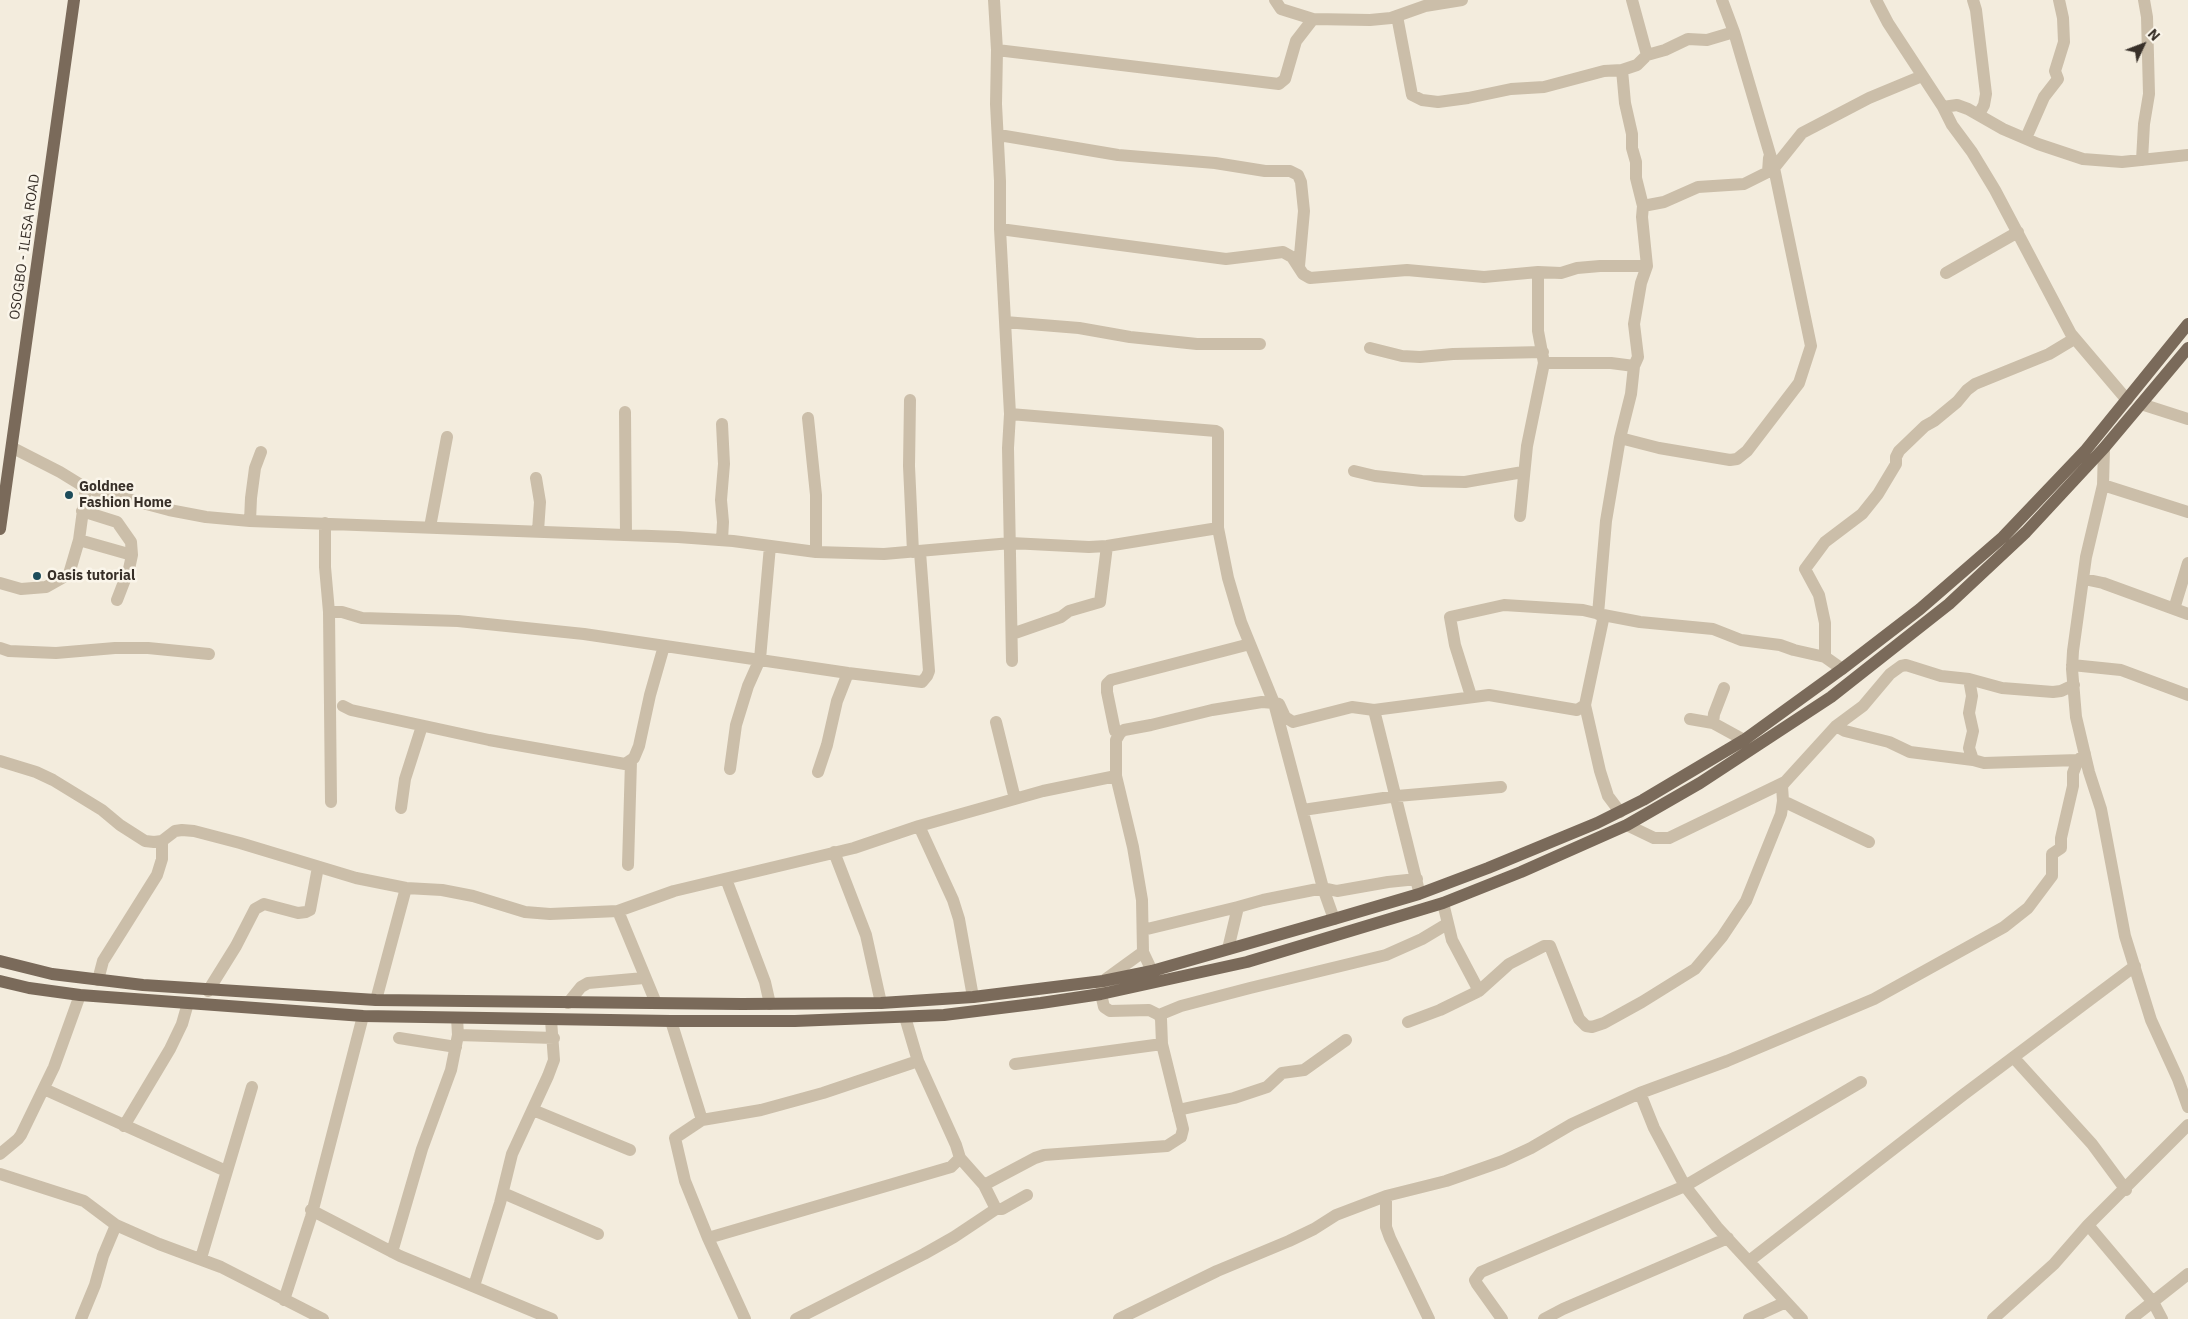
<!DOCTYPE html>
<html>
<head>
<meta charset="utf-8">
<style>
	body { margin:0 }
	#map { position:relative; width:2188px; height:1319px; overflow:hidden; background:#f3ecdd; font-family:"IBM Plex Sans",sans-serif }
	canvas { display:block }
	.north { position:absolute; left:2118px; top:20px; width:50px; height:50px; -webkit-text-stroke:4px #faf5ea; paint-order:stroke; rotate:47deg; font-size:14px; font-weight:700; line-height:20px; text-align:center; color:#383029 }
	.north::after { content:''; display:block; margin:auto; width:18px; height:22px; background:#383029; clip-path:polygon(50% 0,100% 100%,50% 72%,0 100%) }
</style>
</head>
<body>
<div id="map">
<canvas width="2188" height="1319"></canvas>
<div class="north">N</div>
</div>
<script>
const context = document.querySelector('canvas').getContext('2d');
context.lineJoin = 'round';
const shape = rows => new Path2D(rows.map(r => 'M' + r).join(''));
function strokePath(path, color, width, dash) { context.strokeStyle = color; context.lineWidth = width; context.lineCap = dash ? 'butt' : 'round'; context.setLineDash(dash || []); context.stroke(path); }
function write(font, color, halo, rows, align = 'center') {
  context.font = font + ' "IBM Plex Sans",sans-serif'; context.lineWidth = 5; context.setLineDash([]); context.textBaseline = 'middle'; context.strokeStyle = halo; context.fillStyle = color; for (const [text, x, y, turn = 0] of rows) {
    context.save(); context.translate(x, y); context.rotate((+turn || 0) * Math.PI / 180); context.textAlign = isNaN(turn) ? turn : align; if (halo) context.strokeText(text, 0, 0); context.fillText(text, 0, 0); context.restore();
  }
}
strokePath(shape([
	[994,0,997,50,996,104,1000,181,1000,229,1010,414,1008,448,1012,661],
	[1275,0,1281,9,1313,19,1370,20,1391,18,1425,6,1462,0],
	[1632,0,1647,55],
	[1876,0,1888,23,1943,107,1952,125,1972,152,1995,190,2071,334,2127,400],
	[1973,0,1976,10,1986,94,1984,105,1979,114],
	[1397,16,1412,95,1422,100,1438,102,1468,98,1511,89,1544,87,1604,71,1622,70,1637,65,1647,55,1665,50,1688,39,1707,40,1734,32,1722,0],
	[1734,32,1774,168,1802,133,1869,98,1922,76],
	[997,50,1279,84,1285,79,1296,41,1313,19],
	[1622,70,1625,103,1632,134,1632,148,1636,162,1636,178,1643,206,1642,217,1647,266,1641,283,1634,324,1638,357,1634,366,1631,394,1620,438,1606,521,1598,614,1640,622,1713,629,1741,640,1780,645,1794,650,1825,657,1842,669],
	[1943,107,1957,105,1968,109,2003,129,2038,144,2083,159,2122,162,2188,155],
	[999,135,1118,155,1215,163,1265,171,1290,171,1298,175,1301,182,1304,211,1299,266],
	[2026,138,2044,97,2058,79,2055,71,2064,42,2063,18,2059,0],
	[2142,160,2144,124,2149,94,2147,17,2144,0],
	[1643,206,1664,202,1698,187,1744,184,1768,172,1769,158],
	[1000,229,1226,259,1283,252,1292,257,1303,274,1310,278,1407,270,1484,277,1538,272,1561,273,1577,268,1600,266,1647,266],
	[1946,273,2018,232],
	[1005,322,1079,328,1130,337,1197,344,1260,344],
	[1370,348,1402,356,1420,357,1453,354,1543,352],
	[1544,363,1611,363,1634,366],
	[910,400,909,466,913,552],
	[2141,404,2188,419],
	[625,412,626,535],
	[1010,414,1216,431,1218,432,1218,528,1228,578,1241,622,1274,703,1262,702,1212,710,1151,725,1124,730,1120,733,1116,740,1116,776,1133,847,1142,900,1143,952,1152,971],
	[808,418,816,495,816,552],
	[1620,438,1659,448,1730,460,1737,459,1747,451,1799,383,1811,346,1774,168],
	[13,448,60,472,86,488,169,510,206,517,250,521,678,537,733,541,816,552,884,554,1011,543,1089,547,1107,546,1218,528],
	[2104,448,2103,485,2086,557,2073,651,2072,669,2076,717,2089,772,2101,809,2125,936,2151,1020,2178,1079,2188,1107],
	[1354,471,1375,476,1422,481,1465,482,1523,472],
	[536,478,540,502,538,531],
	[2103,485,2188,512],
	[82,511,117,522,131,542,132,555,129,569,117,600],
	[1520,516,1527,446,1544,363,1538,331,1538,272],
	[250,521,251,498,255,468,261,452],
	[325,523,325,567,329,612,331,802],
	[430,527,447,437],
	[79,540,132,555],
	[722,540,723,522,721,500,724,464,722,424],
	[2084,579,2103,583,2188,614],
	[0,583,21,589,46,587,69,574,79,540,86,488],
	[2174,609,2188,563],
	[329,612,342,612,362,618,458,621,584,634,848,673,922,682,927,676,929,671,920,552],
	[1012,634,1061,617,1069,611,1100,602,1107,546],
	[0,648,9,651,56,653,115,648,148,648,209,654],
	[1825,657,1825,623,1819,595,1805,569,1825,542,1862,514,1878,494,1896,464,1896,457,1899,451,1925,426,1934,421,1957,402,1967,390,1975,384,2049,354,2074,339],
	[2072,665,2121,670,2188,695],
	[1969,679,1972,696,1969,713,1973,731,1969,748,1973,760,1984,763,2078,760],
	[1585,705,1600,771,1608,796,1620,812],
	[343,706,351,710,489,740,625,764,634,758,639,746,650,695,664,646],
	[1374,710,1418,887],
	[1690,719,1713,723,1744,740],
	[996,722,1015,799],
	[1713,723,1714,714,1724,688],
	[1836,726,1845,731,1889,742,1910,752,1973,760],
	[1120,733,1115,731,1107,692,1107,684,1111,680,1250,644],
	[0,761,36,772,53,780,102,810,120,825,145,841,154,842,162,841,175,831,182,830,194,831,240,843,356,878,406,888,442,890,473,896,525,912,550,914,618,911,674,891,854,848,919,826,1043,791,1116,776],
	[730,769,736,725,748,686,760,659,770,546],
	[818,772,827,745,837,701,848,673],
	[1783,801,1869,842],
	[401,808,405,779,422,726],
	[1303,810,1397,796,1501,787],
	[1627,825,1654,838,1669,838,1785,782],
	[919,826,953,900,959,919,973,997],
	[834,852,866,935,881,1003],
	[628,865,631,761],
	[726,879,765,982,770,1004],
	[618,911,656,1003],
	[1334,919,1323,888,1274,703,1279,704,1285,717,1293,722,1352,707,1374,710,1489,695,1577,710,1585,705,1604,615,1583,610,1504,605,1450,617,1455,645,1471,696],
	[1143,930,1238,907],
	[1228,949,1238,907,1263,900,1323,888,1337,891,1388,882,1417,879],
	[1143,952,1103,981,1101,994,1104,1007,1110,1011,1149,1010,1159,1015,1161,1019,1162,1044],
	[98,980,103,961,157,875,162,859,162,841],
	[208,991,236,946,255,909,264,904,298,913,306,912,310,910,318,867],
	[1479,991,1509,964,1544,946,1550,946,1579,1019,1586,1026,1592,1027,1604,1023,1642,1002,1695,969,1722,937,1746,901,1781,814,1783,801,1782,786,1785,782,1836,726,1863,706,1890,674,1901,666,1906,665,1941,676,1969,679,2002,688,2053,692,2061,691,2074,685],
	[376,1000,406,888],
	[568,1003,581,987,588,983,644,978],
	[1159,1015,1181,1006,1250,988,1386,955,1422,939,1447,924],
	[905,1017,918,1061],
	[671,1021,702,1120],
	[1408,1022,1440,1010,1479,991,1452,940,1443,903],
	[458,1035,554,1038],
	[399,1038,456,1047],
	[2014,1058,2092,1144,2126,1190],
	[44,1089,226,1171],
	[1640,1093,1654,1128,1685,1186,1717,1227,1802,1319],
	[533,1110,630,1150],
	[1178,1110,1234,1098,1267,1087,1282,1073,1304,1070,1346,1040],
	[124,1126,170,1049,182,1024,188,1003],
	[0,1154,18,1139,21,1135,54,1067,80,995],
	[960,1158,984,1185,996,1209],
	[0,1174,84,1201,116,1225,159,1244,221,1267,323,1319],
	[984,1185,1035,1158,1044,1155,1167,1146,1181,1137,1183,1129,1162,1044,1015,1064],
	[503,1193,598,1234],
	[1386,1196,1386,1227,1390,1238,1429,1319],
	[311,1210,400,1256,552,1319],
	[2088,1225,2153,1302,2162,1319],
	[708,1238,951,1167,960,1158,956,1145,918,1061,823,1093,761,1110,702,1120,675,1138,685,1181,708,1238,745,1319],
	[392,1252,422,1149,451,1070,458,1035,457,1018],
	[201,1258,252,1087],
	[1749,1261,1963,1095,2135,966],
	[474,1286,500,1203,512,1154,548,1076,554,1060,551,1020],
	[284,1300,311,1217,363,1016],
	[81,1319,95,1285,103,1256,116,1225],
	[796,1319,924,1254,954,1237,996,1209,1002,1209,1027,1195],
	[1119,1319,1217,1271,1289,1241,1314,1229,1336,1215,1386,1196,1446,1181,1503,1161,1531,1148,1572,1124,1640,1093,1727,1061,1874,999,2004,927,2028,908,2052,876,2052,854,2061,848,2061,838,2073,786,2073,773,2078,760,2085,754],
	[1502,1319,1477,1284,1475,1280,1481,1272,1685,1186,1861,1082],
	[1544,1319,1563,1309,1728,1238],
	[1749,1319,1786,1302],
	[1993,1319,2054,1264,2088,1225,2188,1125],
	[2131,1319,2188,1274]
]), '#cbbea9', 12);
strokePath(shape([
	[0,529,74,0],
	[0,961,52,974,143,985,376,1000,742,1004,881,1003,973,997,1103,981,1152,971,1334,919,1419,894,1488,868,1597,823,1643,800,1744,740,1842,669,1920,609,2003,537,2085,451,2188,324],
	[0,981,29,988,80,995,363,1016,671,1021,795,1021,944,1015,1041,1003,1101,994,1247,962,1443,903,1521,872,1627,825,1700,783,1831,697,1949,604,2026,532,2104,448,2188,348]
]), '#7a6a5a', 12);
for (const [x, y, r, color] of [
	[69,495,5,"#1d4c5a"],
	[37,576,5,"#1d4c5a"]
]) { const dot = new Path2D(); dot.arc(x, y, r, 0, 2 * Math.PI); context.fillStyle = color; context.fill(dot); strokePath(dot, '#faf5ea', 2); }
write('14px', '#383029', '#faf5ea', [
	["OSOGBO - ILESA ROAD",25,247,-82]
]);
write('bold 14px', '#383029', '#faf5ea', [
	["Goldnee",79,487],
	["Fashion Home",79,503],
	["Oasis tutorial",47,576]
], 'left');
</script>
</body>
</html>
